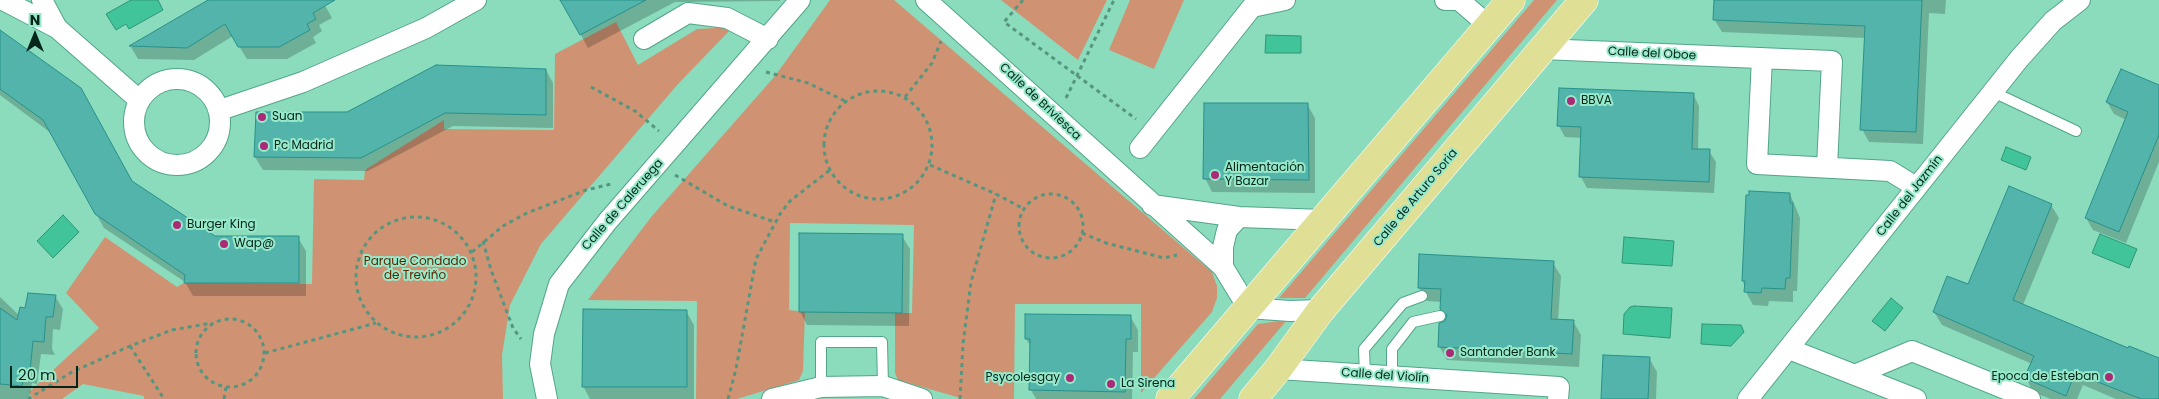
<!DOCTYPE html>
<html>
<head>
<meta charset="utf-8">
<style>
	body { margin:0 }
	#map { position:relative; width:2159px; height:399px; overflow:hidden; background:#8adcbd; font-family:Poppins,sans-serif }
	canvas { display:block }
	.north { position:absolute; left:10px; top:10px; width:50px; height:50px; -webkit-text-stroke:4px #97e9ca; paint-order:stroke; rotate:0deg; font-size:14px; font-weight:700; line-height:20px; text-align:center; color:#03261b }
	.north::after { content:''; display:block; margin:auto; width:18px; height:22px; background:#03261b; clip-path:polygon(50% 0,100% 100%,50% 72%,0 100%) }
	.scale { position:absolute; left:10px; top:366px; width:68px; height:22px; box-sizing:border-box; border:2px solid #03261b; border-top:0; padding-left:6px; font-size:15px; line-height:18px; white-space:nowrap; color:#03261b; -webkit-text-stroke:4px #97e9ca; paint-order:stroke }
</style>
</head>
<body>
<div id="map">
<canvas width="2159" height="399"></canvas>
<div class="north">N</div>
<div class="scale">20 m</div>
</div>
<script>
const context = document.querySelector('canvas').getContext('2d');
context.lineJoin = 'round';
function paint(path, color) { context.fillStyle = color; context.fill(path, 'evenodd'); }
const shape = rows => new Path2D(rows.map(r => 'M' + r).join(''));
function strokePath(path, color, width, dash) { context.strokeStyle = color; context.lineWidth = width; context.lineCap = dash ? 'butt' : 'round'; context.setLineDash(dash || []); context.stroke(path); }
function write(font, color, halo, rows, align = 'center') {
  context.font = font + ' Poppins,sans-serif'; context.lineWidth = 4; context.setLineDash([]); context.textBaseline = 'middle'; context.strokeStyle = halo; context.fillStyle = color; for (const [text, x, y, turn = 0] of rows) {
    context.save(); context.translate(x, y); context.rotate((+turn || 0) * Math.PI / 180); context.textAlign = isNaN(turn) ? turn : align; if (halo) context.strokeText(text, 0, 0); context.fillText(text, 0, 0); context.restore();
  }
}
paint(shape([
	[830,0,894,0,1212,272,1217,286,1217,298,1212,312,1141,393,1141,304,1015,304,1014,399,964,399,898,380,895,373,895,313,912,313,914,225,790,223,789,310,805,312,803,371,799,380,737,399,696,399,697,301,588,300,652,216,775,76],
	[1001,0,1107,0,1078,60],
	[1130,0,1184,0,1154,69,1109,50],
	[1534,0,1557,0,1305,298,1279,298],
	[616,22,638,65,697,29,733,27,678,84,541,244,510,305,502,355,503,399,144,399,144,396,83,384,62,399,33,399,29,392,99,328,66,293,105,237,177,287,184,283,312,284,314,179,364,180,365,170,444,120,444,129,554,130,555,54],
	[1287,320,1220,399,1194,399,1258,324]
]), '#cf9374');
const water = shape([
	[131,0,158,0,163,10,129,29,126,24,116,30,106,14,131,0],
	[1266,35,1301,36,1301,53,1265,53,1266,35],
	[2006,147,2031,157,2026,170,2001,160,2006,147],
	[63,215,79,232,53,258,37,241,63,215],
	[2100,234,2137,249,2129,268,2092,253,2100,234],
	[1624,237,1674,241,1672,266,1622,263,1624,237],
	[1891,298,1903,308,1885,331,1872,321,1891,298],
	[1634,306,1672,308,1670,338,1623,334,1624,314,1630,307,1634,306],
	[1702,324,1741,325,1744,332,1731,346,1701,344,1702,324]
]);
paint(water, '#42c49b');
strokePath(water, '#2f9575', 1);
paint(shape([
	[211,0,322,0,332,18,319,25,322,31,313,37,316,43,287,59,247,59,233,36,194,60,138,59,131,47],
	[562,0,780,0,780,1,675,2,588,48],
	[1715,0,1946,0,1945,14,1929,13,1923,144,1869,142,1862,129,1865,38,1722,32,1714,19],
	[0,31,132,182,214,238,298,238,306,251,306,296,193,296,185,282,104,228,51,133,0,95],
	[546,70,553,83,553,128,453,126,368,171,263,170,255,157,348,113],
	[2159,86,2159,162,2126,243,2093,230,2086,218,2126,120,2114,114,2107,102],
	[1693,94,1699,106,1698,150,1709,151,1716,162,1714,193,1587,188,1581,177,1582,138,1565,137,1559,126],
	[1307,104,1315,118,1315,193,1212,192,1205,178],
	[1790,194,1800,218,1797,291,1793,291,1793,302,1769,301,1768,306,1753,305,1746,292,1743,281,1747,196],
	[2051,205,2059,218,2023,305,2159,360,2159,399,2116,399,2083,385,2077,399,2051,399,2033,392,2026,378,2032,364,1942,325,1934,312,1968,286],
	[902,236,910,249,909,326,807,325,800,311],
	[1553,263,1561,276,1558,321,1573,321,1581,335,1579,367,1447,360,1439,346,1447,319,1441,309,1442,302,1427,301,1419,288],
	[55,296,63,309,60,330,53,329,52,349,55,355,41,354,37,384,32,383,29,399,0,399,0,297,24,320],
	[686,311,694,325,694,399,590,399,583,386],
	[1130,316,1138,330,1138,352,1133,352,1132,399,1036,399,1031,390,1031,347,1026,339],
	[1649,358,1657,372,1656,399,1602,399]
]), '#0003');
const building = shape([
	[208,0,335,0,313,13,316,19,307,24,310,30,279,47,238,47,225,24,187,48,129,46,208,0],
	[560,0,646,0,580,35,560,0],
	[1714,0,1922,0,1916,132,1860,130,1865,26,1713,20,1714,0],
	[0,30,81,88,132,181,215,236,299,236,299,283,184,283,185,275,95,214,43,120,0,89,0,30],
	[436,65,546,69,546,115,445,113,361,158,254,157,256,112,347,112,436,65],
	[2121,69,2159,85,2159,135,2119,232,2085,218,2128,112,2106,102,2121,69],
	[1559,88,1694,93,1692,149,1710,149,1709,182,1579,177,1581,127,1557,126,1559,88],
	[1204,103,1308,103,1309,180,1203,179,1204,103],
	[2009,186,2052,204,2013,300,2128,348,2129,346,2159,358,2159,399,2141,399,2075,373,2066,396,2024,378,2034,356,1933,312,1947,276,1968,284,2009,186],
	[1749,191,1790,193,1790,203,1793,203,1790,278,1786,278,1785,289,1762,288,1761,293,1744,292,1745,281,1742,281,1746,195,1749,195,1749,191],
	[799,233,903,234,902,313,799,312,799,233],
	[1419,254,1554,261,1551,319,1574,320,1572,354,1438,347,1439,323,1445,321,1447,315,1440,309,1441,289,1418,288,1419,254],
	[28,293,56,295,53,317,46,317,44,342,33,341,30,371,25,370,22,386,0,384,0,308,17,320,20,307,25,308,28,293],
	[583,309,687,310,687,387,582,387,583,309],
	[1025,314,1131,315,1131,339,1126,339,1125,392,1029,390,1030,339,1025,339,1025,314],
	[1603,355,1650,357,1648,399,1601,399,1603,355]
]);
paint(building, '#53b4ac');
strokePath(building, '#289088', 1);
const service = shape([
	[1993,92,2076,131],
	[1365,375,1364,349,1403,303,1422,296],
	[1392,377,1392,349,1413,322,1440,316],
	[821,387,821,342,882,342,883,386]
]);
const minor = shape([
	[3,0,57,28,138,99],
	[42,0,57,28],
	[926,0,1223,267,1248,308,1290,311,1321,310],
	[1445,0,1459,0,1489,26],
	[644,39,688,13,727,18,768,39],
	[1542,49,1832,61,1827,167],
	[1762,58,1757,164,1890,171,1916,187],
	'134 122a43 43 0 1 1 86 0a43 43 0 1 1-86 0Z',
	[220,110,303,82,426,28,476,0],
	[1140,148,1252,7,1285,0],
	[1152,205,1239,217,1324,220],
	[1223,267,1223,247,1227,230,1239,217],
	[1789,349,1916,399],
	[1278,369,1559,387,1558,399],
	[1857,374,1912,351,2030,399],
	[547,399,540,364,544,334,559,284,607,222,800,0],
	[772,399,821,387,883,386,922,399],
	[1748,399,2019,59,2053,21,2080,0]
]);
const primary = shape([
	[1170,399,1511,0],
	[1253,399,1278,369,1321,310,1584,0]
]);
strokePath(service, '#53a588', 12);
strokePath(minor, '#53a588', 22);
strokePath(primary, '#fff', 29);
strokePath(shape([
	[1023,0,1004,22,1136,119],
	[766,72,808,83,845,101],
	[591,87,635,111,659,131],
	'824 145a54 54 0 1 1 108 0a54 54 0 1 1-108 0Z',
	[905,97,932,63,941,41],
	[1066,98,1114,0],
	[930,165,996,194,1024,209],
	[675,175,728,206,775,222],
	'1019 226a32 32 0 1 1 64 0a32 32 0 1 1-64 0Z',
	'356 277a60 60 0 1 1 120 0a60 60 0 1 1-120 0Z',
	[1082,233,1106,243,1164,258,1177,255],
	[483,241,491,270,513,328,521,339],
	[472,252,503,226,527,213,586,190,611,184],
	'196 353a34 34 0 1 1 68 0a34 34 0 1 1-68 0Z',
	[130,346,164,399],
	[265,353,376,323],
	[28,399,72,372,130,346,172,330,212,323],
	[224,399,226,387],
	[728,399,736,369,756,259,780,214,790,201,830,170],
	[960,399,963,344,971,282,996,194]
]), '#56957e', 3, [4, 4]);
strokePath(service, '#fff', 10);
strokePath(minor, '#fff', 20);
strokePath(primary, '#e0df96', 28);
for (const [x, y, r, color] of [
	[1571,101,5,"#aa2a78"],
	[262,117,5,"#aa2a78"],
	[264,146,5,"#aa2a78"],
	[1215,175,5,"#aa2a78"],
	[177,225,5,"#aa2a78"],
	[224,244,5,"#aa2a78"],
	[1450,353,5,"#aa2a78"],
	[2109,377,5,"#aa2a78"],
	[1070,378,5,"#aa2a78"],
	[1111,384,5,"#aa2a78"]
]) { const dot = new Path2D(); dot.arc(x, y, r, 0, 2 * Math.PI); context.fillStyle = color; context.fill(dot); strokePath(dot, '#97e9ca', 2); }
write('12px', '#03261b', '#97e9ca', [
	["Calle del Oboe",1652,54,3],
	["Calle de Briviesca",1040,102,43],
	["Calle del Jazmín",1910,196,-52],
	["Calle de Arturo Soria",1416,198,-50],
	["Calle de Caleruega",623,205,-49],
	["Calle del Violín",1385,376,4]
]);
write('12px', '#03261b', '#97e9ca', [
	["BBVA",1581,101],
	["Suan",272,117],
	["Pc Madrid",274,146],
	["Alimentación",1225,168],
	["Y Bazar",1225,182],
	["Burger King",187,225],
	["Wap@",234,244],
	["Santander Bank",1460,353],
	["Epoca de Esteban",2099,377,"right"],
	["Psycolesgay",1060,378,"right"],
	["La Sirena",1121,384]
], 'left');
write('12px', '#5e2500', '#97e9ca', [
	["Parque Condado",415,262],
	["de Treviño",415,276]
]);
</script>
</body>
</html>
